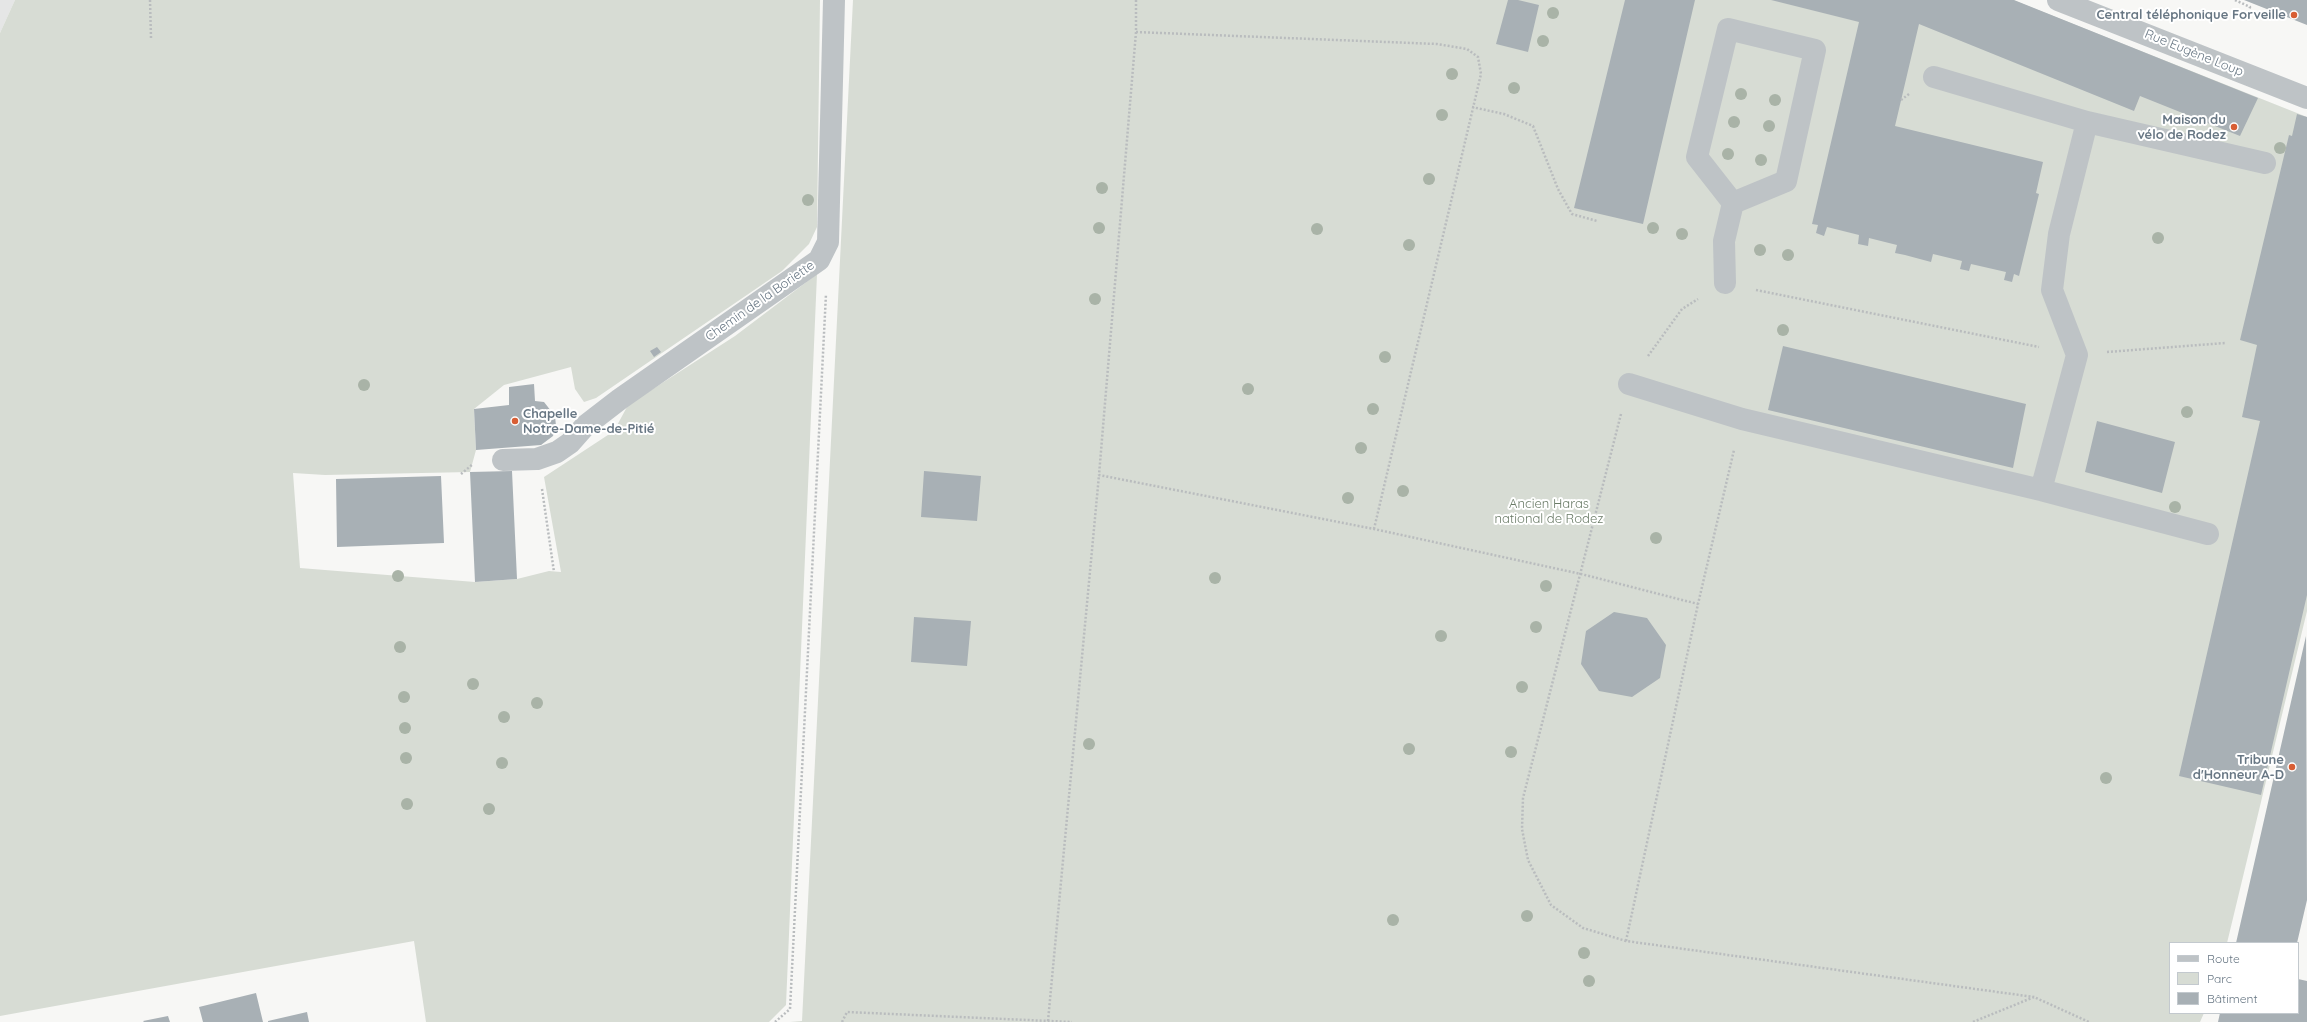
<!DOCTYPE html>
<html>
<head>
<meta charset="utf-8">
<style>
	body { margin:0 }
	#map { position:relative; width:2307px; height:1022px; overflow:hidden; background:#f7f7f5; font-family:Quicksand,sans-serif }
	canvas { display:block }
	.legend { position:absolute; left:2169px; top:942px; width:130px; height:72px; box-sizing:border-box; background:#fff; border:1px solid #c3c9ce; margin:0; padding:5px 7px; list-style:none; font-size:12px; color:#687784 }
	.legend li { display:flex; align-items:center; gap:8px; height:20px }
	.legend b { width:20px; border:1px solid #c3c9ce }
</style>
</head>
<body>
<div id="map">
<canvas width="2307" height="1022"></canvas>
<ul class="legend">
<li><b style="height:5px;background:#bec3c6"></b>Route</li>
<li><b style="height:11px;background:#d7dcd4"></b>Parc</li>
<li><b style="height:11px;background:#a8b0b5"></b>Bâtiment</li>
</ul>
</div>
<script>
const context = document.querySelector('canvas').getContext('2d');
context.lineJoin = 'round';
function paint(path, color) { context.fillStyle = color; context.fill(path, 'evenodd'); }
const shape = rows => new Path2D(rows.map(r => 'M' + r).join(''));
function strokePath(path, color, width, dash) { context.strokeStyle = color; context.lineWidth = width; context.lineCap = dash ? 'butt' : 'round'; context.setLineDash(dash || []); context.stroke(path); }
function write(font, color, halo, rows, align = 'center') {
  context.font = font + ' Quicksand,sans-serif'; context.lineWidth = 4; context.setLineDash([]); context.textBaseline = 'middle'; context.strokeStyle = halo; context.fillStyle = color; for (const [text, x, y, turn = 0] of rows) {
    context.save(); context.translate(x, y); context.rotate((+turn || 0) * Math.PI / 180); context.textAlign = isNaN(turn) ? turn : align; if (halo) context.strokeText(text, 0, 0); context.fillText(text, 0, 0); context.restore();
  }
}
paint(shape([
	[0,0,15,0,0,33]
]), '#e5e6e6');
paint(shape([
	[15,0,820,0,817,227,809,244,782,271,596,398,584,402,575,389,571,367,504,385,474,409,476,450,470,472,325,475,293,473,300,568,475,582,517,579,549,571,561,572,544,477,614,431,628,405,735,336,817,274,786,1005,769,1022,426,1022,414,941,0,1016,0,33],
	[853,0,2013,0,2307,117,2307,611,2227,943,2170,943,2170,1013,2204,1013,2200,1022,790,1022,802,1021]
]), '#d7dcd4');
paint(shape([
	[1508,0,1518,0,1539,5,1528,52,1496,44],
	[1625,0,1695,0,1643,224,1574,208],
	[1771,0,2014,0,2258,98,2240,136,2140,96,2134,111,1919,24,1895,126,2043,162,2036,193,2039,194,2019,276,2014,274,2012,282,2004,280,2006,272,1971,264,1969,271,1960,269,1962,261,1933,254,1931,262,1905,255,1895,253,1897,245,1869,238,1868,246,1858,244,1859,235,1827,227,1824,236,1816,233,1818,225,1812,224,1859,22],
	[2244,0,2307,0,2307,25],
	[2297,114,2307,117,2307,595,2261,795,2179,776,2260,421,2242,417,2257,345,2240,340,2289,135,2292,136],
	[1783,346,2026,404,2013,468,1768,410],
	[657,347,661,352,654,357,650,351],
	[534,384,535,401,544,402,555,416,556,426,553,436,541,445,476,450,474,409,509,405,509,387],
	[2097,421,2175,442,2162,493,2085,472],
	[512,471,517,579,475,582,470,472],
	[924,471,981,476,977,521,921,517],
	[441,476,444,543,337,547,336,479],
	[1614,612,1647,618,1666,645,1660,678,1632,697,1599,691,1581,664,1586,631],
	[914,617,971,621,967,666,911,662],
	[2306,636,2307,900,2297,943,2236,943],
	[2298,979,2307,981,2307,1022,2218,1022,2220,1013,2298,1013],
	[256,993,263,1022,203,1022,199,1007],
	[307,1012,309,1022,268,1022,268,1021],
	[168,1016,170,1022,144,1022,143,1021]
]), '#a8b0b5');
strokePath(shape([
	[150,0,151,38],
	[1136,0,1136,32,1099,475,1374,529,1581,574,1698,604],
	[2235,0,2250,7,2248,15],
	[1136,32,1437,44,1467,49,1478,57,1481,74,1374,529],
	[1901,100,1909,94],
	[1472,107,1504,114,1533,126,1558,189,1572,214,1597,221],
	[1756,290,2039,347],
	[2107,352,2225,343],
	[1648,356,1682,309,1698,299],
	[1621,414,1523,798,1522,829,1528,860,1551,905,1583,928,1626,941,2034,997],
	[461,474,473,464],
	[542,489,554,572],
	[1626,941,1698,604,1734,450],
	[1048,1021,1099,475],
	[775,1022,790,1009,826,294],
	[842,1022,847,1012,1072,1022],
	[1973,1022,2034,997,2089,1022]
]), '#b9bcbe', 2.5, [2, 2]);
strokePath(shape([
	[2058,0,2307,98],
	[1934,77,2087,122,2265,163],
	[1725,283,1724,241,1733,203,1786,181,1815,50,1728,29,1697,157,1733,203],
	[1629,384,1742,419,2041,490,2208,534],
	[503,460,537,459,557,452,570,443,585,426,620,399,819,260,828,242,834,0],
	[2041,490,2077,355,2052,290,2059,234,2087,122]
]), '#bec3c6', 22);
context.fillStyle = '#a9b3a7';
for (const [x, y] of [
	[1553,13],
	[1543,41],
	[1452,74],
	[1514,88],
	[1741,94],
	[1775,100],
	[1442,115],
	[1734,122],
	[1769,126],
	[2280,148],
	[1728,154],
	[1761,160],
	[1429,179],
	[1102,188],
	[808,200],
	[1099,228],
	[1653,228],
	[1317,229],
	[1682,234],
	[2158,238],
	[1409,245],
	[1760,250],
	[1788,255],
	[1095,299],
	[1783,330],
	[1385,357],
	[364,385],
	[1248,389],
	[1373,409],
	[2187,412],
	[1361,448],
	[1403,491],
	[1348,498],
	[2175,507],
	[1656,538],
	[398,576],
	[1215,578],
	[1546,586],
	[1536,627],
	[1441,636],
	[400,647],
	[473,684],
	[1522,687],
	[404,697],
	[537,703],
	[504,717],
	[405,728],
	[1089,744],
	[1409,749],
	[1511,752],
	[406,758],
	[502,763],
	[2106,778],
	[407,804],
	[489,809],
	[1527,916],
	[1393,920],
	[1584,953],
	[1589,981]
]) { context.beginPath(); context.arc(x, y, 6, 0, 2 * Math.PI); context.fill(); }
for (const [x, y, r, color] of [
	[2294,15,4,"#d85e34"],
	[2234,127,4,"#d85e34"],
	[515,421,4,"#d85e34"],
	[2292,767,4,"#d85e34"]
]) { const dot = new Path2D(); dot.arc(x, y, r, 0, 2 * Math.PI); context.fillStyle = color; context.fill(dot); strokePath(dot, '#fff', 1.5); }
write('bold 13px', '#687784', '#fff', [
	["Central téléphonique Forveille",2286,15],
	["Maison du",2226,120],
	["vélo de Rodez",2226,135],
	["Chapelle",523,414,"left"],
	["Notre-Dame-de-Pitié",523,429,"left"],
	["Tribune",2284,760],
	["d'Honneur A-D",2284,775]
], 'right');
write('13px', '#687784', '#fff', [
	["Rue Eugène Loup",2194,53,22],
	["Chemin de la Boriette",760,301,-35]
]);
write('13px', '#6a7b67', '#fff', [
	["Ancien Haras",1549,504],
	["national de Rodez",1549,519]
]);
</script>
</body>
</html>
